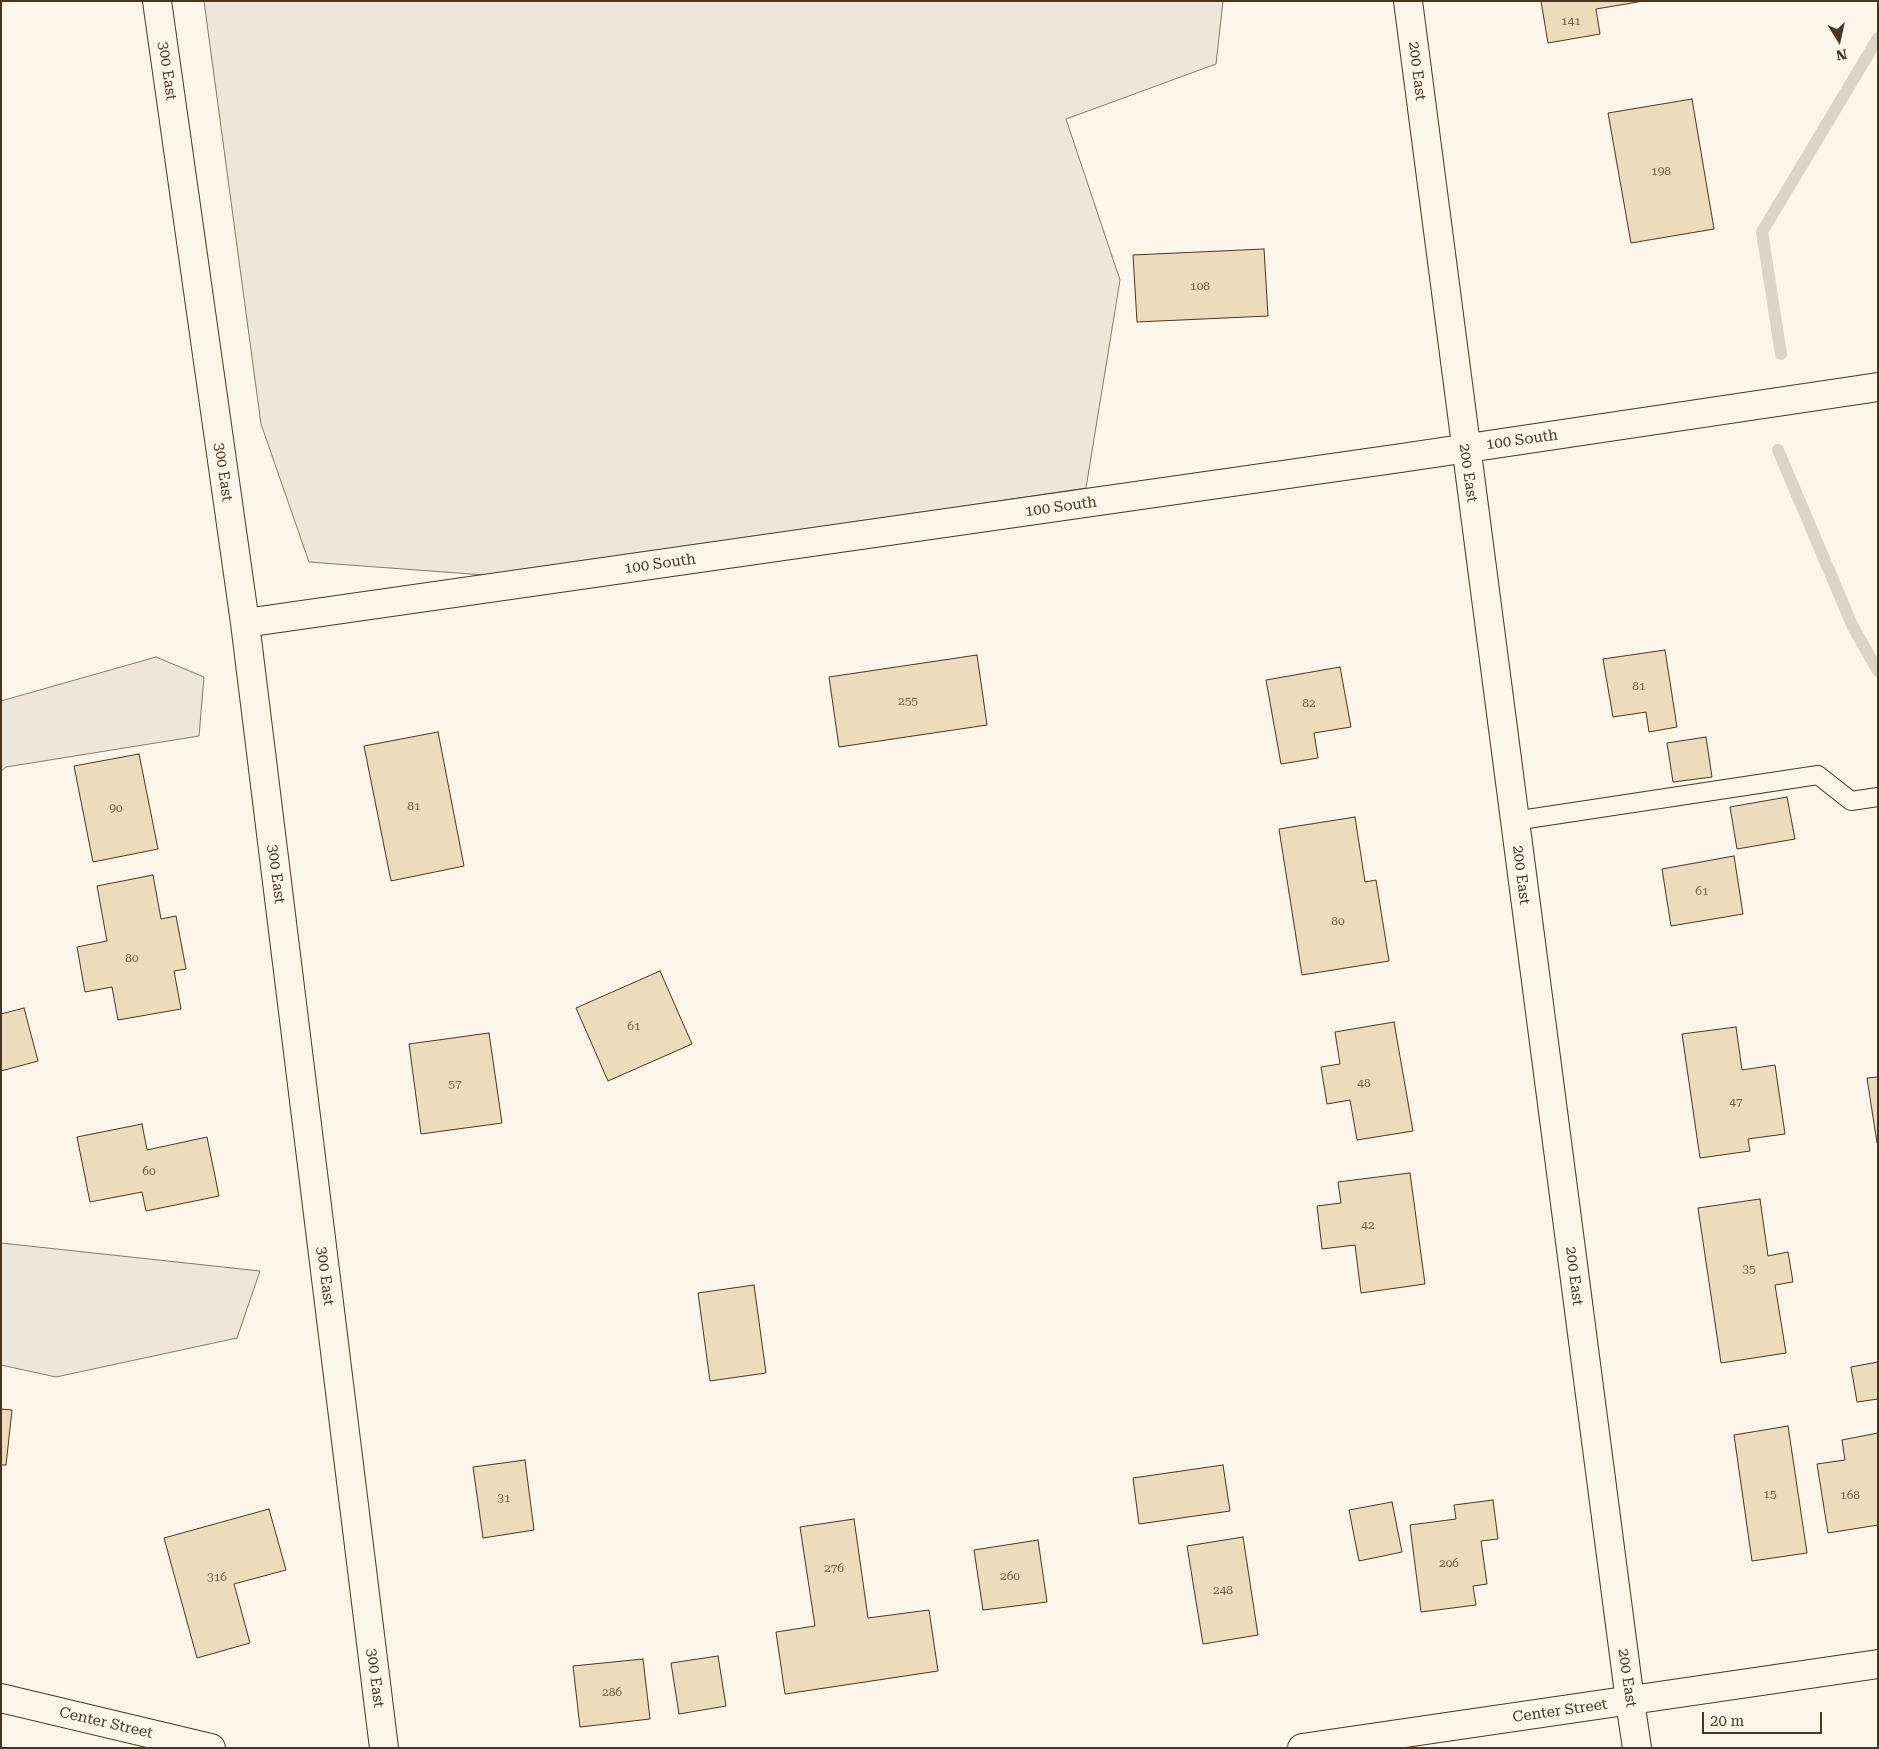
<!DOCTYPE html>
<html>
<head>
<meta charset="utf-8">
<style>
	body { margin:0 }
	#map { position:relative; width:1879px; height:1749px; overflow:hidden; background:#fbf6e9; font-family:"Roboto Serif",serif }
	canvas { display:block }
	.frame { position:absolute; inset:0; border:2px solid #4a3520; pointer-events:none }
	.north { position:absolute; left:1814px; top:15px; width:50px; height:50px; -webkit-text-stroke:4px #fbf6e9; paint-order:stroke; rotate:170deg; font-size:14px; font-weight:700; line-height:20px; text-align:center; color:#4a3520 }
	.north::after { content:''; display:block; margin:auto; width:18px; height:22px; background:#4a3520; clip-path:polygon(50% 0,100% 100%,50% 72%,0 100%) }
	.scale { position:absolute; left:1702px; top:1712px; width:120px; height:22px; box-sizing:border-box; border:2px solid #4a3520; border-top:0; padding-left:6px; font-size:15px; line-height:18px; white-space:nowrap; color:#4a3520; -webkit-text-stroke:4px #fbf6e9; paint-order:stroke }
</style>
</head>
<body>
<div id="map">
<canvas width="1879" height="1749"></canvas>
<div class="frame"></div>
<div class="north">N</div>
<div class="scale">20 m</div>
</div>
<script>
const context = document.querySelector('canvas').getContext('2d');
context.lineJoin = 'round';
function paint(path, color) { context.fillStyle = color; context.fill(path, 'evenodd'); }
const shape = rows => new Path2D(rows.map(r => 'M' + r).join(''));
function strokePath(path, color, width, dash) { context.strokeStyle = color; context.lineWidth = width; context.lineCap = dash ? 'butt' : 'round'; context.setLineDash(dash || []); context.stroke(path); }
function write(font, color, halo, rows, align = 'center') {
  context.font = font + ' "Roboto Serif",serif'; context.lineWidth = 4; context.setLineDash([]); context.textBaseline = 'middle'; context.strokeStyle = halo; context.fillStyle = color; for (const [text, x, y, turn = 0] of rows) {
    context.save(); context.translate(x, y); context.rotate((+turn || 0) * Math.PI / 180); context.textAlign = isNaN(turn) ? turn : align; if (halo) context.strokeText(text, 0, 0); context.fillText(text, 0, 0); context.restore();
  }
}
const green = shape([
	[204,1,1223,1,1216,64,1066,119,1120,280,1086,488,498,576,309,562,261,424,204,1],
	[156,657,204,677,199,736,6,767,1,771,1,701,156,657],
	[1,1243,260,1271,237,1338,56,1377,1,1365,1,1243]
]);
paint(green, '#ede6d9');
strokePath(green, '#887966', 1);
strokePath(shape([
	[1781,354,1762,232,1878,38],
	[1778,450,1853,627,1878,671]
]), '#dcd4c6', 12);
const building = shape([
	[1541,1,1638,1,1638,2,1596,9,1600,34,1548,43,1541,1],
	[1692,99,1714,229,1631,243,1608,113,1692,99],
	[1264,249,1268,316,1137,322,1133,255,1264,249],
	[1665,650,1677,727,1649,732,1646,712,1613,717,1603,659,1665,650],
	[977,655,987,725,839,747,829,677,977,655],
	[1340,667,1351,727,1314,733,1318,758,1281,764,1266,680,1340,667],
	[438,732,464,866,391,881,364,746,438,732],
	[1706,737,1712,777,1673,782,1667,743,1706,737],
	[139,754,158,849,93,862,74,766,139,754],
	[1787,797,1795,839,1737,849,1730,807,1787,797],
	[1355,817,1365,882,1376,880,1389,961,1302,975,1279,829,1355,817],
	[1734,856,1743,914,1671,926,1662,869,1734,856],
	[153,875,161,919,176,916,186,969,174,971,181,1009,118,1020,112,987,85,992,77,947,107,941,97,886,153,875],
	[660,971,692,1044,608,1081,576,1008,660,971],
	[24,1008,38,1061,1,1071,1,1014,24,1008],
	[1394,1022,1413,1131,1357,1140,1350,1100,1327,1104,1321,1067,1340,1064,1335,1032,1394,1022],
	[1736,1027,1742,1070,1775,1065,1785,1134,1748,1139,1750,1151,1700,1158,1682,1034,1736,1027],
	[489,1033,502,1123,421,1134,409,1044,489,1033],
	[1878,1077,1878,1142,1877,1143,1867,1078,1878,1077],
	[142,1124,147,1150,207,1137,219,1196,146,1211,142,1192,90,1202,77,1137,142,1124],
	[1410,1173,1425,1284,1361,1293,1355,1245,1322,1249,1317,1206,1341,1203,1338,1182,1410,1173],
	[1760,1199,1768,1256,1788,1252,1793,1282,1775,1285,1786,1353,1721,1363,1698,1208,1760,1199],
	[754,1285,766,1373,710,1381,698,1293,754,1285],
	[1878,1362,1878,1399,1857,1402,1851,1367,1878,1362],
	[1,1409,12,1410,6,1465,1,1465,1,1409],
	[1788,1426,1807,1553,1752,1561,1734,1435,1788,1426],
	[1878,1433,1878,1525,1828,1533,1817,1464,1845,1460,1842,1440,1878,1433],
	[525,1460,534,1530,483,1538,473,1467,525,1460],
	[1223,1465,1230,1511,1139,1524,1133,1478,1223,1465],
	[1493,1500,1498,1539,1481,1541,1487,1584,1473,1586,1476,1605,1421,1612,1410,1525,1456,1519,1454,1505,1493,1500],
	[1392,1502,1402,1552,1359,1561,1349,1510,1392,1502],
	[269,1509,286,1570,234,1584,250,1643,197,1658,164,1538,269,1509],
	[854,1519,868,1618,929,1610,938,1671,785,1694,776,1632,815,1626,800,1527,854,1519],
	[1243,1537,1258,1635,1203,1644,1187,1546,1243,1537],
	[1038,1540,1047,1602,983,1610,974,1550,1038,1540],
	[718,1656,726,1706,679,1714,671,1663,718,1656],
	[643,1659,650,1719,580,1727,573,1666,643,1659]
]);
paint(building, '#ecdcbc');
strokePath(building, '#4a3520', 1);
const service = shape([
	[1514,821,1818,775,1851,801,1878,797]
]);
const minor = shape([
	[157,1,245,623,384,1748],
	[1408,1,1630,1701],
	[245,623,1401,458,1878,387]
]);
const tertiary = shape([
	[1,1698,211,1748],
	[1630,1701,1637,1748],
	[1302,1748,1878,1664]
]);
strokePath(service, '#4a3520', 20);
strokePath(minor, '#4a3520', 30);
strokePath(tertiary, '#4a3520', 30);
strokePath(service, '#fbf6e9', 18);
strokePath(minor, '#fbf6e9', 28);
strokePath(tertiary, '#fbf6e9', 28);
write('12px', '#725f47', null, [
	["141",1571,21],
	["198",1661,171],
	["108",1200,286],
	["81",1639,686],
	["255",908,701],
	["82",1309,703],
	["81",414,806],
	["90",116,808],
	["61",1702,891],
	["80",1338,921],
	["80",132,958],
	["61",634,1026],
	["48",1364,1083],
	["57",455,1084],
	["47",1736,1102],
	["60",149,1171],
	["42",1368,1225],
	["35",1749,1269],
	["15",1770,1494],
	["168",1850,1495],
	["31",504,1498],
	["206",1449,1563],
	["276",834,1568],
	["260",1010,1576],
	["316",217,1577],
	["248",1223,1590],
	["286",612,1692]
]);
write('15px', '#4a3520', '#fbf6e9', [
	["300 East",167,71,82],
	["200 East",1417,71,83],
	["100 South",1522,440,-8],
	["300 East",223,472,82],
	["200 East",1468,473,82],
	["100 South",1061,507,-8],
	["100 South",660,564,-8],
	["300 East",276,874,83],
	["200 East",1521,875,83],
	["300 East",325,1276,83],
	["200 East",1574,1276,83],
	["300 East",375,1678,83],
	["200 East",1627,1678,82],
	["Center Street",1560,1711,-8],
	["Center Street",106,1723,13]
]);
</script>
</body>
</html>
